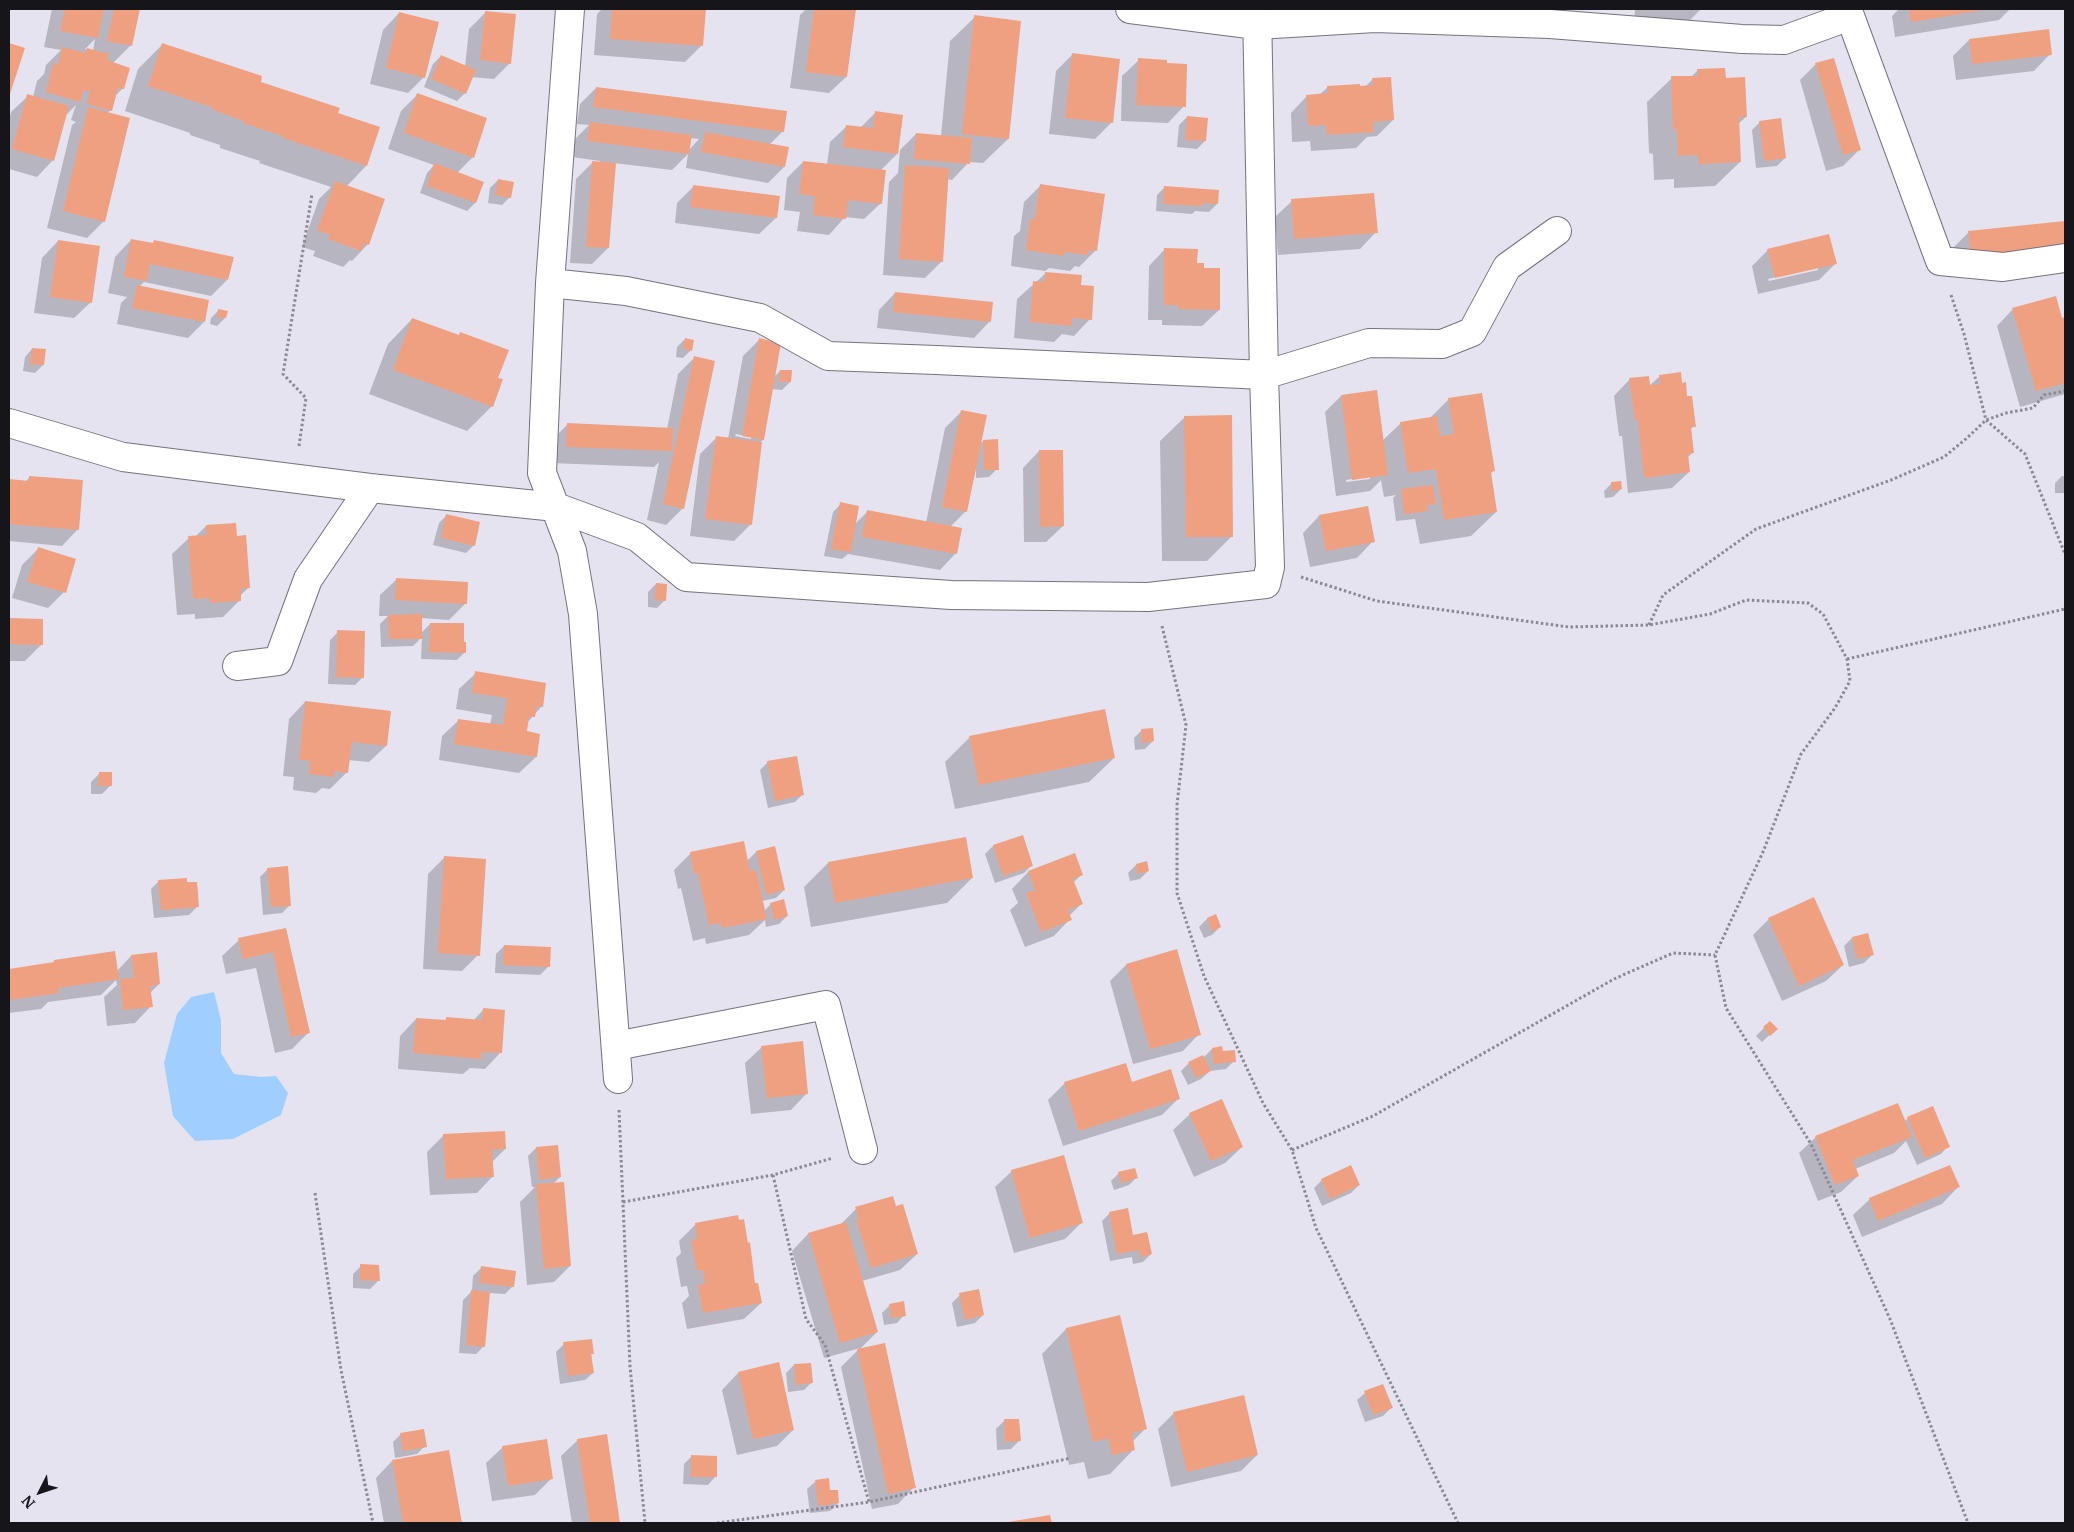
<!DOCTYPE html>
<html>
<head>
<meta charset="utf-8">
<style>
	body { margin:0 }
	#map { position:relative; width:2074px; height:1532px; overflow:hidden; background:#e5e3ef; font-family:Merriweather,serif }
	canvas { display:block }
	.frame { position:absolute; inset:0; border:10px solid #161519; pointer-events:none }
	.north { position:absolute; left:15px; top:1467px; width:50px; height:50px; -webkit-text-stroke:4px #e5e3ef; paint-order:stroke; rotate:229deg; font-size:14px; font-weight:700; line-height:20px; text-align:center; color:#161519 }
	.north::after { content:''; display:block; margin:auto; width:18px; height:22px; background:#161519; clip-path:polygon(50% 0,100% 100%,50% 72%,0 100%) }
</style>
</head>
<body>
<div id="map">
<canvas width="2074" height="1532"></canvas>
<div class="frame"></div>
<div class="north">N</div>
</div>
<script>
const context = document.querySelector('canvas').getContext('2d');
context.lineJoin = 'round';
function paint(path, color) { context.fillStyle = color; context.fill(path, 'evenodd'); }
const shape = rows => new Path2D(rows.map(r => 'M' + r).join(''));
function strokePath(path, color, width, dash) { context.strokeStyle = color; context.lineWidth = width; context.lineCap = dash ? 'butt' : 'round'; context.setLineDash(dash || []); context.stroke(path); }
paint(shape([
	[214,992,221,1020,221,1053,234,1074,261,1077,276,1076,288,1093,281,1115,233,1139,195,1141,173,1116,164,1063,177,1014,191,997]
]), '#a0cefe');
paint(shape([
	[52,9,138,9,131,45,113,63,123,88,114,97,111,110,107,113,104,221,87,238,47,228,72,125,76,122,71,120,76,105,66,115,53,160,37,177,9,169,9,121,11,112,28,96,33,97,37,81,44,74,46,65,61,50,44,47],
	[95,39,93,51,85,49],
	[602,9,705,9,702,45,685,62,594,55,597,14],
	[806,9,854,9,846,77,829,93,790,88,800,15],
	[1635,9,1701,9,1681,29,1634,26],
	[1899,9,2010,9,1999,20,1895,37,1892,16],
	[486,12,510,63,494,79,471,77,465,93,457,101,424,87,433,64,441,56,465,67,469,29],
	[399,13,424,77,408,93,370,84,383,30],
	[975,17,1008,139,983,163,969,162,952,180,947,179,942,261,925,278,883,275,889,182,898,173,900,150,916,134,941,136,950,41],
	[1969,40,2050,54,2034,71,1956,80,1953,56],
	[162,45,336,114,366,166,346,187,368,244,352,261,350,260,343,267,313,256,315,251,302,247,319,199,331,187,259,163,260,161,220,148,220,145,190,135,190,133,125,111,138,69],
	[1072,55,1112,122,1095,139,1049,134,1056,71],
	[1139,60,1184,106,1168,123,1121,121,1122,76],
	[1816,64,1860,149,1843,166,1826,171,1800,80],
	[1698,70,1725,79,1746,117,1738,124,1740,162,1715,186,1674,188,1674,179,1654,180,1653,154,1649,153,1647,102,1672,78,1691,77],
	[1373,79,1393,120,1377,136,1367,137,1356,148,1311,151,1310,141,1292,142,1291,113,1307,96,1319,95,1328,87,1365,87],
	[596,88,783,131,769,145,784,167,768,183,686,168,688,154,672,170,614,163,608,248,592,264,570,263,576,179,593,162,600,163,600,161,572,157,574,140,589,125,577,124,580,104],
	[690,138,699,139,689,150],
	[417,95,473,157,457,173,482,182,475,203,467,211,420,193,427,173,434,165,388,149,401,111],
	[876,112,897,154,880,171,881,203,864,219,845,217,829,235,797,231,800,212,784,210,787,178,803,162,827,165,830,142,847,126,860,128],
	[1187,117,1205,141,1197,149,1177,147,1179,125],
	[1760,122,1785,158,1777,166,1756,168,1752,130],
	[498,180,510,197,502,205,488,203,490,188],
	[694,186,776,218,759,234,675,223,677,203],
	[1040,186,1096,250,1079,267,1075,266,1070,271,1049,268,1045,271,1011,266,1014,236,1020,231,1024,202],
	[1165,187,1217,204,1209,212,1195,211,1192,214,1156,211,1157,195],
	[1292,201,1376,232,1360,249,1278,255,1275,217],
	[2065,222,2065,262,1952,249,1968,233],
	[131,240,227,280,211,296,144,282,139,287,204,322,188,338,117,324,121,303,127,297,108,293,115,257],
	[58,241,91,302,74,318,34,313,42,258],
	[1165,249,1203,269,1219,310,1202,326,1162,325,1162,320,1148,320,1149,266],
	[1768,250,1835,264,1819,280,1758,294,1752,266],
	[1818,267,1818,270,1769,281,1768,279],
	[1046,273,1080,286,1090,319,1074,336,1062,334,1054,342,1014,338,1017,299],
	[895,293,990,321,974,338,877,328,879,310],
	[2013,309,2061,319,2065,318,2065,394,2020,407,1997,326],
	[219,310,225,318,217,326,210,324,211,318],
	[412,319,497,378,492,406,467,431,369,394,388,344],
	[685,339,691,350,683,358,676,357,677,347],
	[759,340,773,378,780,371,790,382,782,390,771,389,763,440,759,443,761,443,750,525,734,541,690,536,700,454,716,438,728,439,743,356],
	[736,434,751,437,751,439,735,436],
	[32,349,43,365,35,373,23,371,25,357],
	[695,357,683,508,666,525,647,520,659,462,654,467,550,463,551,441,567,425,667,429,678,374],
	[1660,376,1681,384,1686,397,1694,426,1690,430,1693,452,1687,458,1689,472,1672,488,1628,493,1622,436,1619,436,1614,396,1630,379,1649,386],
	[1341,396,1382,441,1401,423,1430,418,1449,399,1493,471,1490,474,1496,512,1471,536,1420,544,1415,519,1396,521,1393,498,1396,495,1384,497,1381,480,1370,491,1336,496,1325,412],
	[1370,476,1370,479,1346,482,1346,480],
	[962,411,980,444,983,441,997,469,989,477,976,478,976,468,966,511,950,527,956,553,940,570,848,554,842,559,824,556,833,512,841,504,854,525,867,512,926,523,945,428],
	[1185,417,1232,536,1207,561,1162,561,1160,441],
	[1039,451,1063,526,1046,542,1024,542,1023,468],
	[2062,476,2065,476,2065,493,2055,493,2055,483],
	[30,477,78,529,62,546,9,541,9,481,25,482],
	[1612,483,1621,489,1613,497,1605,498,1604,491],
	[447,515,474,545,466,553,433,545,439,523],
	[1319,516,1373,541,1357,558,1310,567,1303,533],
	[235,524,236,537,248,588,240,596,240,600,223,617,195,619,195,614,177,615,172,554,189,538,195,537,206,526],
	[39,548,64,592,48,608,12,598,22,565],
	[397,579,466,603,449,620,420,618,421,633,430,624,462,643,465,652,457,660,421,659,422,637,413,646,381,647,380,624,388,616,379,616,380,595],
	[656,584,665,600,657,608,648,607,648,592],
	[9,619,42,620,42,644,25,661,9,661],
	[338,632,363,677,355,685,328,684,330,640],
	[476,673,542,706,527,723,526,732,536,757,519,773,439,760,442,736,459,720,490,725,492,715,456,709,459,689],
	[305,702,386,746,369,762,348,760,347,772,330,789,322,788,316,793,293,790,294,777,283,776,289,719],
	[1142,730,1153,741,1145,749,1135,750,1134,738],
	[970,737,1114,758,1089,782,955,809,945,762],
	[768,762,803,794,795,802,768,808,760,770],
	[99,774,110,786,102,794,91,794,91,782],
	[993,846,1032,865,1024,873,995,883,985,854],
	[774,848,784,890,776,898,762,901,764,911,771,904,787,916,779,924,766,927,765,920,749,935,706,944,705,938,693,941,681,888,678,889,674,870,691,853,747,861,756,852],
	[1074,855,1082,874,1073,883,1081,904,1069,916,1070,919,1054,936,1025,947,1010,910,1018,903,1012,889,1028,872],
	[445,857,478,955,462,971,423,969,428,874],
	[828,863,972,878,947,903,811,927,804,887],
	[1136,865,1148,871,1140,879,1130,881,1128,873],
	[268,869,290,905,282,913,263,915,260,877],
	[159,881,186,884,197,907,189,915,154,918,151,889],
	[1215,916,1220,927,1212,935,1204,938,1199,927,1207,919],
	[1769,919,1843,965,1826,981,1782,1001,1753,935],
	[286,929,308,1033,292,1049,275,1053,256,968,226,974,222,956,239,940],
	[1852,938,1872,955,1864,963,1849,967,1844,946],
	[504,946,548,967,540,975,495,973,496,954],
	[1176,951,1199,1034,1183,1051,1133,1064,1110,981,1126,965],
	[114,953,117,971,131,956,159,984,150,993,151,1006,135,1023,107,1026,104,997,117,985,116,980,101,995,48,1002,41,1009,9,1013,9,970],
	[483,1010,501,1052,485,1069,470,1068,463,1074,398,1069,400,1036,416,1019,444,1021,447,1018,473,1021],
	[1764,1028,1776,1029,1762,1042,1756,1036],
	[762,1047,807,1093,791,1110,751,1114,745,1063],
	[1212,1049,1234,1061,1226,1069,1210,1071,1201,1079,1188,1085,1181,1071,1189,1063,1203,1058],
	[1125,1065,1131,1083,1179,1098,1162,1115,1063,1146,1048,1100,1064,1084],
	[1190,1114,1242,1147,1225,1163,1194,1177,1173,1130],
	[1908,1118,1948,1146,1941,1154,1917,1165,1906,1141,1894,1153,1855,1169,1858,1176,1841,1192,1818,1201,1799,1153,1816,1137,1904,1122],
	[444,1135,505,1149,492,1162,493,1176,477,1193,430,1195,427,1152],
	[536,1148,560,1177,553,1184,570,1266,554,1282,527,1285,520,1202,535,1187,532,1187,528,1156],
	[1012,1171,1082,1222,1065,1239,1014,1253,995,1187],
	[1119,1173,1137,1177,1129,1185,1114,1190,1111,1181],
	[1322,1180,1359,1185,1351,1193,1322,1206,1314,1188],
	[1958,1187,1942,1204,1862,1237,1853,1215,1870,1199],
	[895,1208,917,1254,900,1270,862,1281,877,1332,859,1350,914,1487,898,1504,872,1509,841,1367,860,1348,824,1358,792,1251,808,1234,840,1225,856,1209],
	[1110,1213,1151,1254,1143,1262,1133,1264,1132,1257,1110,1261,1102,1221],
	[696,1224,754,1285,761,1303,744,1319,687,1329,682,1303,689,1296,687,1286,681,1287,676,1258,681,1253,679,1241],
	[361,1266,378,1281,370,1289,353,1288,353,1274],
	[481,1268,513,1286,505,1294,489,1293,484,1346,476,1354,459,1353,463,1300,472,1291,473,1276],
	[960,1295,983,1315,975,1323,957,1327,952,1303],
	[890,1305,904,1315,897,1323,884,1325,882,1313],
	[1119,1317,1146,1428,1132,1442,1134,1449,1110,1474,1088,1479,1084,1462,1069,1465,1042,1354,1066,1329],
	[590,1340,593,1373,585,1380,560,1384,556,1352,564,1344],
	[794,1365,812,1382,804,1390,788,1392,786,1373],
	[738,1373,793,1430,777,1446,737,1455,722,1390],
	[1365,1393,1391,1408,1383,1416,1365,1422,1357,1400],
	[1174,1413,1257,1455,1241,1471,1171,1487,1158,1429],
	[1004,1421,1019,1441,1011,1449,997,1450,996,1429],
	[401,1434,425,1446,417,1454,395,1458,393,1442],
	[606,1436,619,1523,572,1523,561,1456,578,1440],
	[503,1447,551,1479,535,1495,492,1501,486,1463],
	[692,1456,715,1477,708,1485,683,1484,684,1464],
	[392,1461,461,1523,384,1523,376,1478],
	[815,1482,829,1492,838,1503,830,1511,810,1513,807,1489]
]), '#0003');
paint(shape([
	[65,9,104,9,98,38,60,31],
	[114,9,140,9,132,46,107,41],
	[612,9,706,9,703,46,610,39],
	[814,9,856,9,847,77,806,72],
	[1909,9,1983,9,1983,10,1911,22],
	[485,11,516,14,511,64,480,60],
	[399,12,439,22,425,78,386,68],
	[974,15,1021,21,1009,139,962,134],
	[2049,29,2052,55,1972,64,1969,39],
	[9,43,25,48,9,97],
	[162,43,262,76,261,82,340,108,338,113,380,127,367,166,283,138,283,136,243,123,244,121,213,110,214,108,148,86],
	[62,47,85,53,87,48,109,54,107,60,130,68,124,89,118,88,112,111,87,104,90,91,84,90,80,102,46,92,53,63,58,65],
	[1072,53,1120,59,1113,123,1065,118],
	[441,55,476,70,466,94,431,79],
	[1138,58,1167,60,1167,63,1187,64,1186,107,1136,105],
	[1834,58,1861,150,1843,155,1815,63],
	[1725,68,1726,78,1745,77,1747,117,1739,117,1741,162,1698,164,1698,155,1678,156,1677,130,1673,129,1671,76,1698,76,1697,69],
	[1391,77,1394,120,1373,122,1374,132,1327,135,1326,125,1308,126,1306,95,1328,93,1327,86,1360,84,1360,86,1373,85,1372,78],
	[596,87,787,111,784,132,593,107],
	[417,93,487,118,474,158,404,133],
	[27,94,69,106,54,161,12,149],
	[88,107,130,118,105,222,63,211],
	[875,111,903,115,898,154,843,147,846,125,873,128],
	[1187,116,1208,118,1206,141,1185,140],
	[1781,118,1786,158,1764,161,1759,121],
	[590,122,692,135,689,154,587,141],
	[705,132,789,147,785,167,701,152],
	[916,133,972,138,970,164,914,159],
	[592,161,616,163,609,248,586,247],
	[803,161,886,170,882,204,848,200,846,219,813,215,815,196,799,194],
	[434,163,484,182,476,203,427,186],
	[905,165,949,168,943,262,899,259],
	[498,179,514,182,511,198,495,195],
	[335,181,385,199,369,245,364,243,361,251,328,239,330,235,317,230],
	[1040,184,1105,194,1097,251,1089,250,1088,255,1064,252,1063,256,1026,250,1030,219,1035,219],
	[693,185,780,196,777,218,690,207],
	[1164,186,1219,190,1218,204,1202,203,1202,206,1163,204],
	[1374,193,1378,233,1294,239,1291,199],
	[2065,221,2065,248,1971,258,1968,231],
	[1829,234,1837,264,1775,278,1767,249],
	[131,239,153,243,154,240,234,257,228,280,150,264,147,281,124,277],
	[58,240,100,246,92,303,50,297],
	[1164,248,1198,249,1197,263,1204,263,1204,268,1220,268,1220,310,1178,309,1178,305,1164,305],
	[1045,272,1082,275,1081,285,1094,286,1092,320,1072,318,1072,326,1030,322,1033,281,1044,282],
	[137,285,209,300,205,322,132,308],
	[895,292,993,302,991,322,893,312],
	[2056,296,2062,318,2065,317,2065,383,2036,391,2012,308],
	[218,309,228,311,226,318,217,317],
	[412,318,459,335,460,332,509,350,498,378,503,379,493,407,393,370],
	[685,338,694,340,692,351,683,349],
	[759,338,781,343,764,440,742,436],
	[32,348,46,349,44,365,30,364],
	[694,356,715,361,684,509,663,504],
	[780,370,792,370,791,382,779,382],
	[1681,372,1682,383,1686,382,1687,396,1692,396,1696,427,1691,427,1694,453,1688,454,1690,472,1644,478,1638,420,1635,420,1629,378,1649,376,1650,385,1660,384,1659,375],
	[1377,390,1388,475,1352,480,1341,395],
	[1482,393,1495,471,1491,472,1497,512,1444,520,1436,469,1408,473,1400,422,1437,416,1440,436,1454,434,1448,398],
	[961,410,987,415,967,512,942,507],
	[1232,415,1233,537,1186,537,1184,416],
	[567,423,673,428,672,451,566,447],
	[716,436,762,442,752,525,705,519],
	[998,439,999,470,984,470,983,440],
	[1039,450,1063,450,1064,526,1040,527],
	[29,476,83,480,79,530,9,524,9,479,29,481],
	[1621,481,1622,489,1612,491,1611,482],
	[1433,485,1436,504,1427,505,1428,511,1404,514,1401,489],
	[840,502,859,506,851,552,831,549],
	[1368,506,1375,542,1326,551,1319,515],
	[867,510,962,528,957,554,862,537],
	[446,514,480,522,475,546,441,538],
	[236,523,237,536,246,535,250,588,241,589,241,601,210,603,210,598,193,599,188,536,207,535,206,525],
	[38,547,76,559,66,593,27,582],
	[396,578,468,582,467,604,395,600],
	[656,583,667,584,666,601,655,600],
	[422,614,422,639,389,639,388,615],
	[9,618,43,619,43,645,9,644],
	[430,623,464,623,464,642,466,642,466,653,429,652],
	[337,630,365,631,364,678,336,677],
	[475,671,546,683,543,707,537,706,535,717,529,717,527,731,540,734,537,757,454,744,458,719,503,725,507,698,472,693],
	[305,701,391,711,387,746,352,742,348,773,334,771,334,777,309,774,310,761,299,760],
	[1105,709,1115,758,979,785,969,736],
	[1153,728,1154,741,1142,743,1141,729],
	[797,756,804,795,775,801,767,761],
	[99,772,112,772,112,786,98,786],
	[1023,835,1033,866,1003,876,993,845],
	[966,837,973,878,835,903,828,862],
	[744,841,750,871,756,870,767,919,722,928,721,923,709,925,698,873,694,874,690,852],
	[775,846,785,890,766,895,756,851],
	[1075,853,1083,875,1073,879,1083,904,1068,910,1072,920,1041,932,1026,893,1035,890,1028,871],
	[444,856,486,859,480,956,438,953],
	[1147,861,1149,871,1137,874,1136,864],
	[288,866,291,906,271,907,267,868],
	[187,878,187,882,197,882,199,907,161,910,158,880],
	[1814,897,1844,965,1799,986,1768,918],
	[784,899,788,916,774,920,770,903],
	[1216,914,1221,927,1212,931,1207,918],
	[286,928,310,1033,291,1037,273,952,243,959,238,938],
	[1868,933,1874,955,1857,959,1852,937],
	[504,945,551,947,550,967,503,965],
	[1177,949,1201,1035,1150,1049,1126,964],
	[115,951,119,979,58,988,59,993,9,1000,9,969,54,962,54,960],
	[157,952,160,984,150,986,153,1007,123,1010,120,979,134,978,131,955],
	[483,1008,505,1010,502,1053,481,1052,481,1059,413,1053,416,1018,446,1020,446,1017,482,1020],
	[1770,1021,1778,1029,1770,1036,1763,1027],
	[803,1041,808,1094,767,1098,761,1046],
	[1222,1046,1223,1051,1235,1050,1236,1062,1213,1064,1212,1048],
	[1203,1055,1211,1071,1196,1078,1188,1062],
	[1126,1063,1132,1082,1171,1069,1180,1099,1079,1131,1064,1082],
	[1222,1099,1243,1147,1211,1161,1189,1113],
	[1898,1103,1912,1137,1853,1160,1859,1176,1835,1185,1815,1136],
	[1933,1106,1950,1147,1925,1158,1907,1117],
	[505,1131,506,1149,492,1150,494,1177,446,1179,443,1134],
	[558,1145,561,1177,539,1180,536,1147],
	[1064,1155,1083,1223,1030,1238,1011,1170],
	[1351,1165,1360,1185,1330,1199,1321,1179],
	[1950,1165,1960,1187,1878,1221,1869,1198],
	[1135,1168,1138,1178,1121,1183,1118,1172],
	[564,1182,571,1266,544,1269,536,1184],
	[893,1196,896,1206,903,1204,918,1254,871,1268,856,1219,859,1219,855,1207],
	[1128,1208,1133,1235,1147,1232,1152,1254,1141,1257,1139,1250,1117,1254,1109,1212],
	[738,1215,739,1220,744,1219,748,1243,750,1242,755,1283,758,1283,762,1303,703,1313,698,1285,705,1284,703,1270,697,1271,691,1240,697,1239,695,1223],
	[846,1222,878,1332,840,1343,808,1233],
	[360,1264,379,1265,380,1281,360,1280],
	[481,1266,516,1271,514,1287,479,1283],
	[979,1289,984,1315,965,1320,959,1293],
	[471,1290,490,1292,485,1347,466,1345],
	[904,1301,906,1316,891,1318,889,1304],
	[1120,1315,1147,1429,1132,1433,1135,1450,1112,1455,1108,1438,1093,1442,1066,1328],
	[592,1339,594,1354,591,1354,594,1373,568,1376,563,1342],
	[885,1343,916,1488,888,1494,857,1349],
	[779,1362,794,1430,753,1439,738,1372],
	[811,1363,813,1383,796,1385,794,1364],
	[1383,1384,1393,1408,1373,1415,1364,1391],
	[1244,1395,1258,1455,1187,1472,1173,1412],
	[1004,1419,1019,1419,1021,1441,1005,1442],
	[424,1429,427,1447,403,1451,400,1433],
	[607,1434,620,1523,590,1523,577,1439],
	[547,1439,553,1479,508,1486,502,1446],
	[449,1450,462,1523,403,1523,392,1460],
	[691,1455,717,1456,717,1477,691,1477],
	[829,1478,830,1490,838,1490,839,1503,818,1506,815,1480],
	[1050,1515,1052,1523,1008,1523,1008,1522]
]), '#efa080');
const minor = shape([
	[570,9,550,283,542,473,572,551,583,614,618,1079],
	[1130,9,1257,25,1375,18,1550,24,1742,39,1784,40,1850,16,1940,261,2003,267,2065,258],
	[550,283,626,291,760,318,828,356,936,360,1264,375,1369,343,1442,344,1472,332,1507,267,1557,231],
	[9,423,123,457,370,488,556,507,637,537,686,577,951,595,1148,597,1266,584,1270,567,1264,375,1257,9],
	[237,666,278,661,308,579,370,488],
	[616,1046,826,1005,863,1150]
]);
strokePath(minor, '#74727d', 30);
strokePath(shape([
	[1951,295,1964,334,1986,420,2025,454,2065,554],
	[299,446,306,398,283,374,312,194],
	[1301,577,1377,601,1569,627,1649,625,1710,614,1746,600,1808,603,1823,614,1847,659,1850,681,1835,708,1801,754,1763,852,1715,955,1726,1008,1811,1144,1890,1319,1968,1523],
	[1649,625,1663,595,1756,529,1891,480,1944,457,1967,438,1986,420,2006,413,2033,408,2044,395,2065,391],
	[1162,626,1186,725,1177,805,1177,893,1204,976,1263,1103,1292,1150,1316,1228,1458,1523],
	[1847,659,2065,609],
	[619,1110,630,1366,645,1523],
	[1292,1150,1373,1116,1614,979,1673,953,1715,955],
	[773,1175,806,1319,825,1345,869,1502],
	[315,1193,341,1370,373,1523],
	[623,1202,773,1175,833,1158],
	[717,1523,869,1502,1071,1458]
]), '#8b8992', 3, [2.5, 2.5]);
strokePath(minor, '#fff', 28);
</script>
</body>
</html>
